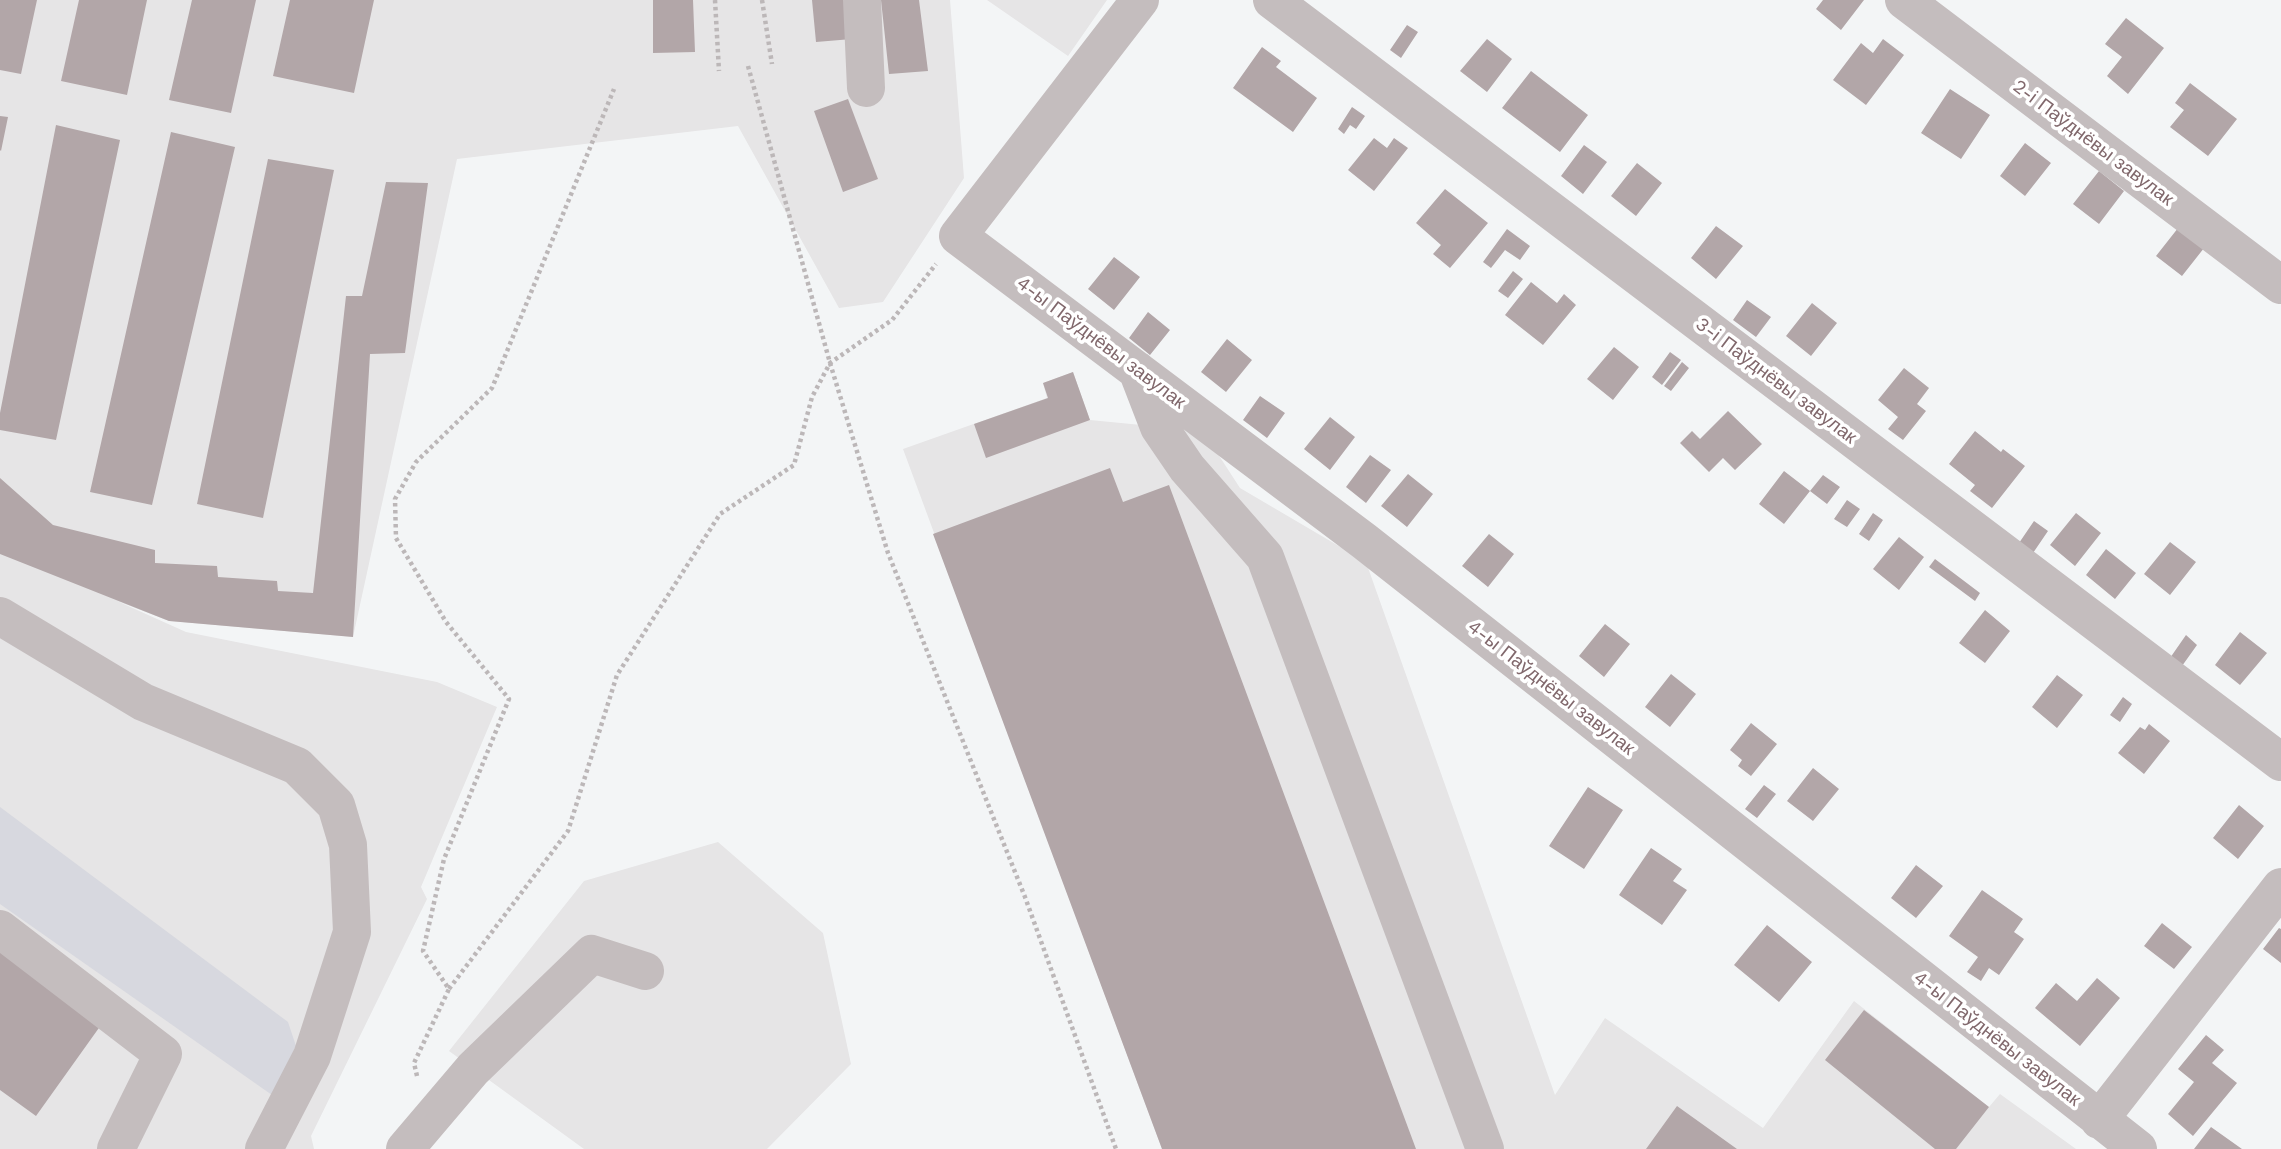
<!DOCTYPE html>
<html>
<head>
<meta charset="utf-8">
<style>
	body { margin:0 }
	canvas { display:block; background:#f3f5f6 }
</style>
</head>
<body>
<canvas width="2281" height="1149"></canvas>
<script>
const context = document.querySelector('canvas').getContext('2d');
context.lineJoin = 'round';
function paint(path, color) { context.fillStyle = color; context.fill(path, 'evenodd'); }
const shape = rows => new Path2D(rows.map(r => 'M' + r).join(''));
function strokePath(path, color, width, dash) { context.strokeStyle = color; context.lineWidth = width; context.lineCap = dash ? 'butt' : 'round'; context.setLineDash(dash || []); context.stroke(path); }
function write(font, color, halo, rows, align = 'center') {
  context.font = font + ' "Work Sans",sans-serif'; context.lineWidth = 7; context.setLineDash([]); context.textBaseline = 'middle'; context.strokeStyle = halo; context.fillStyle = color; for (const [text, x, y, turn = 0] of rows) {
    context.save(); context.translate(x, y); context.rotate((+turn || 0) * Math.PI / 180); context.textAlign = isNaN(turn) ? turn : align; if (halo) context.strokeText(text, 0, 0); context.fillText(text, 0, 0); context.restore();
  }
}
paint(shape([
	[0,0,950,0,964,178,883,302,839,308,738,126,457,159,353,637,169,621,117,601,186,632,437,682,497,707,421,887,427,899,311,1136,314,1149,0,1149],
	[987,0,1107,0,1068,56],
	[1073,372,1090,420,1203,431,1240,488,1366,562,1555,1095,1605,1018,1763,1128,1854,1001,1989,1107,2000,1094,2076,1149,1162,1149,903,449,1047,398,1043,383],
	[718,842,823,933,851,1064,767,1149,584,1149,449,1051,584,881]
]), '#e6e5e6');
paint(shape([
	[0,807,288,1022,296,1046,272,1095,0,904]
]), '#d7d8df');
paint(shape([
	[0,0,37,0,21,74,0,70],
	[79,0,147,0,127,95,61,81],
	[192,0,256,0,231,113,169,100],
	[290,0,374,0,354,93,273,76],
	[653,0,693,0,695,52,653,53],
	[812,0,848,0,852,39,816,42],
	[881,0,919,0,928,71,889,74],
	[1823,0,1864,0,1841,30,1816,9],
	[2126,18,2164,48,2128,94,2107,76,2122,57,2105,44],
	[1407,25,1418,32,1401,58,1390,50],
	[1487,39,1512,59,1487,92,1460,71],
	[1883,39,1904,55,1866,105,1833,80,1861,43,1873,53],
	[1262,47,1281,61,1276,67,1317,98,1293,132,1233,88],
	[1531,71,1588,115,1560,152,1502,108],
	[2190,83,2237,119,2208,156,2170,127,2184,110,2175,103],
	[1950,89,1990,115,1961,159,1921,133],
	[848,99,878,179,843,192,814,111],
	[1352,107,1365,116,1356,129,1350,125,1344,134,1338,129],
	[0,116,8,117,1,151,0,150],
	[56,125,120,140,56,440,0,430,0,413],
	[171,132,235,147,152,505,90,492],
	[1374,138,1387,148,1394,138,1408,148,1374,191,1348,170],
	[2025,143,2051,163,2025,196,2000,176],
	[1584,145,1607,162,1583,194,1561,176],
	[268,159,334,170,263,518,197,504],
	[1637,163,1662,183,1636,216,1611,196],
	[2099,171,2124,191,2099,224,2073,204],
	[386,182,428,183,405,353,370,354,353,637,169,621,0,554,0,478,53,525,155,550,155,563,217,566,218,577,277,581,278,591,313,593,346,296,362,296],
	[1445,189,1488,223,1450,268,1433,254,1441,245,1416,223],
	[2182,223,2208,243,2182,276,2156,256],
	[1716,226,1743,246,1716,279,1691,258],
	[1507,229,1530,246,1520,260,1505,250,1491,268,1483,262],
	[1114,257,1140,277,1114,310,1088,289],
	[1513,271,1523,279,1508,298,1498,291],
	[1531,282,1557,303,1564,294,1576,305,1543,345,1505,315],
	[1747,300,1771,317,1756,337,1733,320],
	[1812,303,1837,323,1811,356,1786,336],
	[1148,312,1170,330,1150,355,1129,338],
	[1227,339,1252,360,1226,392,1201,372],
	[1614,347,1639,367,1613,400,1587,379],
	[1670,352,1681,360,1662,385,1652,377],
	[1682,362,1689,368,1671,391,1664,386],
	[1904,368,1929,388,1917,404,1926,411,1903,440,1888,429,1898,417,1878,400],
	[1073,372,1090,420,986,458,974,424,1048,398,1043,383],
	[1260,396,1285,413,1267,438,1243,420],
	[1728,411,1762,444,1735,470,1723,458,1709,472,1680,443,1692,431,1700,439],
	[1330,417,1355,437,1330,470,1304,449],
	[1975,431,2001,452,2003,449,2025,466,1992,508,1970,491,1975,485,1949,464],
	[1370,455,1391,470,1366,503,1346,487],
	[1110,468,1123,502,1169,485,1416,1149,1162,1149,933,534],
	[1784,471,1810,491,1784,524,1759,504],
	[1408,474,1433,494,1407,527,1381,506],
	[1823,475,1840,487,1827,504,1810,491],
	[1847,500,1860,509,1847,527,1834,519],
	[1873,513,1883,520,1869,541,1859,534],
	[2076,513,2101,533,2075,566,2050,545],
	[2034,521,2048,531,2033,553,2019,543],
	[1489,534,1514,554,1488,587,1462,566],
	[1899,537,1924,557,1899,590,1873,569],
	[2170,542,2196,562,2170,595,2144,574],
	[2106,549,2136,573,2115,599,2086,575],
	[1935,559,1980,593,1975,601,1929,567],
	[1985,610,2010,631,1985,663,1959,643],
	[1605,624,1630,644,1604,677,1579,656],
	[2240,632,2267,653,2240,685,2215,665],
	[2186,635,2197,645,2182,666,2170,658],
	[1671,674,1696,694,1670,727,1645,707],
	[2057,675,2083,695,2057,728,2032,707],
	[2123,697,2132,704,2120,722,2110,715],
	[1751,723,1777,744,1751,776,1738,766,1742,760,1730,750],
	[2149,724,2170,741,2144,774,2118,753,2140,727,2145,730],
	[1813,768,1839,789,1813,821,1787,801],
	[1764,785,1776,794,1757,818,1745,809],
	[1588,787,1623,810,1584,869,1549,846],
	[2239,805,2264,826,2238,859,2213,838],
	[1651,848,1682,869,1673,881,1687,890,1662,925,1619,895],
	[1916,865,1943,886,1916,918,1891,898],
	[1982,890,2023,919,2014,932,2024,939,1999,975,1989,968,1981,981,1967,972,1978,957,1949,936],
	[2162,923,2192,947,2174,969,2144,946],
	[1767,925,1812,962,1779,1002,1734,965],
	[2279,928,2281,929,2281,963,2263,949],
	[0,951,101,1025,36,1116,0,1090],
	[2097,978,2120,998,2080,1046,2035,1008,2056,983,2077,1001],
	[1864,1010,1989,1107,1956,1149,1935,1149,1825,1060],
	[2206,1035,2224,1050,2212,1063,2237,1083,2193,1136,2168,1114,2194,1082,2178,1069],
	[1677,1106,1737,1149,1646,1149],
	[2211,1127,2242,1149,2194,1149]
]), '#b2a6a8');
strokePath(shape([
	[715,0,719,71],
	[762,0,772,64],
	[748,66,830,363,888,553,1025,897,1116,1149],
	[449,989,568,831,617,675,720,514,794,465,812,397,830,363,892,320,936,264],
	[417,1076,414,1063,449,989,423,951,444,859,509,699,446,622,396,538,395,499,416,462,492,388,614,89]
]), '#bcb7b8', 4.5, [3.5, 3.5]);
strokePath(shape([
	[862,0,866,88],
	[1140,0,958,236,1364,541,2138,1149],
	[1272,0,2281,762],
	[1904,0,2281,285],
	[1137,370,1159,427,1187,468,1265,557,1485,1149],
	[0,616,143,702,297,766,336,805,348,845,352,932,312,1056,264,1149],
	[0,929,163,1054,116,1149],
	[2099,1120,2281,887],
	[405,1149,473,1069,592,954,645,971]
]), '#c4bdbe', 38);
write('19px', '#81686c', '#fff', [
	["2-і Паўднёвы завулак",2093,143,37],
	["4-ы Паўднёвы завулак",1101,343,37],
	["3-і Паўднёвы завулак",1776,381,37],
	["4-ы Паўднёвы завулак",1551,688,38],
	["4-ы Паўднёвы завулак",1997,1039,38]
]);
</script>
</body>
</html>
